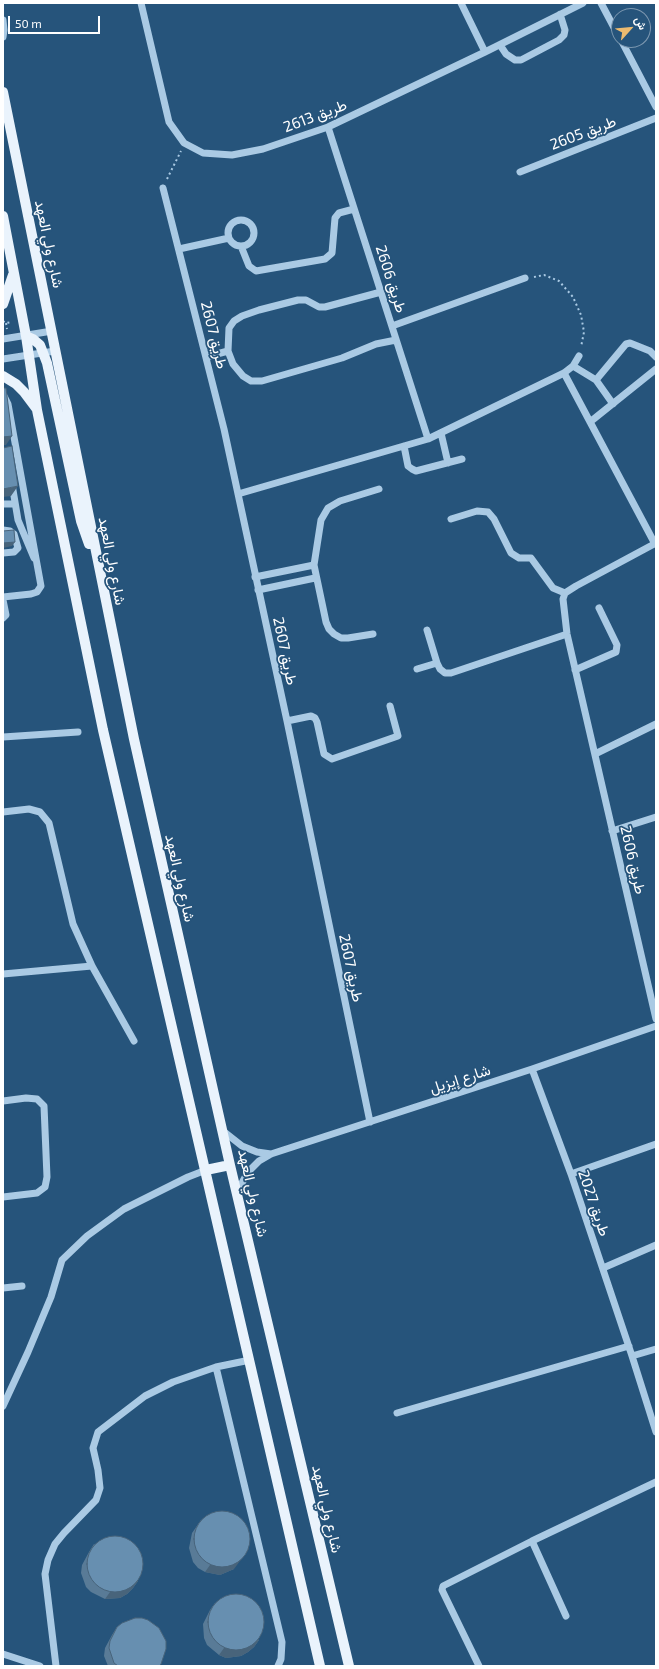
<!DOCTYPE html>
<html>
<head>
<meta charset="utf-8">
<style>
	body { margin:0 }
	#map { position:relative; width:659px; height:1669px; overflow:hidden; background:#26547b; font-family:"Exo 2",Vazirmatn,sans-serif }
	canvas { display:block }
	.frame { position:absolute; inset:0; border:4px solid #fff; pointer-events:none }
	.north { position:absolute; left:611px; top:8px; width:40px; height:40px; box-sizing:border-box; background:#26547b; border:1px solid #7d98b0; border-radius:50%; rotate:63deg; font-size:11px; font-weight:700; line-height:16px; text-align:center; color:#fff }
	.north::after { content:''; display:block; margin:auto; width:14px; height:18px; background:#ecbb70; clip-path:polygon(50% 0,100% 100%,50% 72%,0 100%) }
	.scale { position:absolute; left:8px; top:16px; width:92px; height:18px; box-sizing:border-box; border:2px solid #fff; border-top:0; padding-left:5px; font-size:12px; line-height:14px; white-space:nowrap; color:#fff; -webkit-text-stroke:3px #26547b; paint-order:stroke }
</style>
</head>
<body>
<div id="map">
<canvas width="659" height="1669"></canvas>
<div class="frame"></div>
<div class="north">ش</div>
<div class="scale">50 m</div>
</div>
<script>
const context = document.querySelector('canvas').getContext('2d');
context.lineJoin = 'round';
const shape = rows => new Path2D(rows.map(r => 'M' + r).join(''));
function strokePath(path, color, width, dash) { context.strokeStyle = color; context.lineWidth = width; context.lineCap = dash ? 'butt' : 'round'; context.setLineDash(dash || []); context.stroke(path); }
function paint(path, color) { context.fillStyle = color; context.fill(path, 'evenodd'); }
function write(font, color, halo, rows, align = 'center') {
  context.font = font + ' "Exo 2",Vazirmatn,sans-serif'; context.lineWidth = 3.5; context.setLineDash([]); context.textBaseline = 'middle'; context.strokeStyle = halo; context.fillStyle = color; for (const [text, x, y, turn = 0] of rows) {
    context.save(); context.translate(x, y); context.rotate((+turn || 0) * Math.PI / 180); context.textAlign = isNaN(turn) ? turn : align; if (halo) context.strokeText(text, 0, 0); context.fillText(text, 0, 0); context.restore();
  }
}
strokePath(shape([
	[167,179,181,151],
	[534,277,544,275,559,281,573,297,581,315,584,332,581,347],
	[3,321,6,323,12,322],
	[6,323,7,329]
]), '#aacae4', 2, [2, 3]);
strokePath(shape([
	[141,3,169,122,184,143,203,153,232,155,263,149,328,127,485,52,583,3],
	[461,3,485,52],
	[601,3,619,37],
	[3,20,4,30,3,37],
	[621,40,656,107],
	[500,45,506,54,515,60,521,60,559,40,564,35,565,30,560,14],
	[328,127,428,439],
	[520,172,656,118],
	[163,188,224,429,287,721,370,1122],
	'228 233a13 13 0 1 1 26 0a13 13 0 1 1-26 0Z',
	[241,246,249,266,256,271,325,259,332,253,335,218,339,213,354,209],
	[179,249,229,238],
	[392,326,525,278],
	[3,339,52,331],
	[228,351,229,328,234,321,242,316,259,310,298,300,306,300,319,307,325,307,381,292],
	[206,357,228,351,233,364,243,376,251,381,262,381,342,358,376,344,396,340],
	[3,359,55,351],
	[573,366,596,380,613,404],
	[564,373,655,544],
	[596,380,626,344,630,343,650,351,656,357],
	[3,394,8,404,41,586,37,592,31,594,3,597],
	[590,422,656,369],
	[441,433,448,463],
	[404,446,408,466,412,469,416,471,462,459],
	[12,484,18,520,34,558],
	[238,494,428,439,564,373,573,366,579,356],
	[3,504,15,504],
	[451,519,477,511,488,512,494,519,511,553,519,558,531,558,553,588,565,593],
	[3,530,10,531,14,534,18,548,14,552,3,553],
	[656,543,576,586,565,593,563,599,567,634,656,1019],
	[255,577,314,565],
	[258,590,315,578],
	[3,600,6,615,3,618],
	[427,630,437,663,440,669,445,673,451,673,567,634],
	[373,634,348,638,341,638,334,634,329,629,326,622,314,565,321,520,328,508,340,501,379,489],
	[417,669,437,663],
	[575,670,616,652,617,645,599,608],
	[287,721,311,716,315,718,317,722,324,754,332,759,398,736,390,706],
	[3,737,78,732],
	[595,754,656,724],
	[3,812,29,809,40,812,49,823,73,924,92,966,134,1041],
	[612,831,656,817],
	[3,974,92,966],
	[532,1069,571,1174,632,1356,656,1432],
	[3,1101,26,1098,37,1099,44,1106,47,1177,45,1187,37,1193,3,1197],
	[223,1131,242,1146,257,1152,271,1154],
	[571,1174,656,1144],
	[237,1192,248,1172,259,1161,271,1154,532,1069,656,1026],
	[603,1268,656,1245],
	[3,1288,22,1286],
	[632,1356,656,1349],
	[216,1367,282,1642,281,1659,278,1666],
	[3,1406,28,1352,51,1297,62,1260,87,1236,124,1209,188,1177,206,1170],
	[397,1413,629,1346],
	[532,1541,566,1616],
	[3,1654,40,1666],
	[56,1666,45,1574,48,1560,55,1544,64,1533,96,1500,100,1488,98,1470,93,1448,98,1432,145,1396,173,1382,216,1367,250,1360],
	[479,1666,442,1590,443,1586,532,1541,656,1482]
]), '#aacae4', 7);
strokePath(shape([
	[3,92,134,739,230,1165,349,1666],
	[3,216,26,336,37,410,103,730,320,1666],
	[3,304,13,275],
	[26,336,33,339,40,345,47,363,81,521,89,544],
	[3,376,16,384,24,392,36,408],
	[206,1170,230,1165]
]), '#eaf3fc', 10);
paint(shape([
	[201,1520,234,1569,220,1575,205,1572,198,1568,193,1562,189,1548,192,1533],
	[94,1544,138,1581,133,1588,127,1594,120,1598,105,1599,91,1592,86,1587,81,1573,82,1565,89,1552],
	[215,1603,259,1640,254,1647,248,1652,241,1656,226,1658,219,1655,207,1645,204,1638,203,1624,210,1610],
	[117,1627,159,1666,108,1666,104,1656,105,1648,112,1635]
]), '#597b97');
paint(shape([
	[12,436,6,445,3,445,3,437],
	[18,486,11,496,3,497,3,489],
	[15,542,12,546,3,548,3,543],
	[249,1549,234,1569,220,1575,205,1572,210,1565],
	[138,1581,133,1588,127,1594,120,1598,105,1599,110,1592],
	[259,1640,254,1647,248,1652,241,1656,226,1658,219,1655,224,1648]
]), '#48647b');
const building = shape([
	[3,388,6,388,12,436,3,437,3,388],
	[12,446,18,486,3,489,3,448,12,446],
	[14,530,15,542,3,543,3,531,14,530],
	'194 1539a28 28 0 1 1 56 0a28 28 0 1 1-56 0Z',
	'87 1564a28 28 0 1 1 56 0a28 28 0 1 1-56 0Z',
	'208 1622a28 28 0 1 1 56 0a28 28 0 1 1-56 0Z',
	[135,1618,142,1618,148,1620,159,1628,166,1641,166,1649,161,1664,159,1666,118,1666,114,1663,109,1648,110,1641,117,1627,122,1623,135,1618]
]);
paint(building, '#678fb0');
strokePath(building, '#48647b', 1);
write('15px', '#fff', '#26547b', [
	["طريق 2613",315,116,-21],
	["طريق 2605",583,133,-21],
	["شارع ولي العهد",49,244,78],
	["طريق 2606",391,279,72],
	["طريق 2607",214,335,76],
	["شارع ولي العهد",112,561,79],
	["طريق 2607",285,651,78],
	["طريق 2606",633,860,77],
	["شارع ولي العهد",180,878,77],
	["طريق 2607",351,968,78],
	["شارع إيزيل",460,1079,-18],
	["شارع ولي العهد",253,1193,77],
	["طريق 2027",594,1203,71],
	["شارع ولي العهد",327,1509,77]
]);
</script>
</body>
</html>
